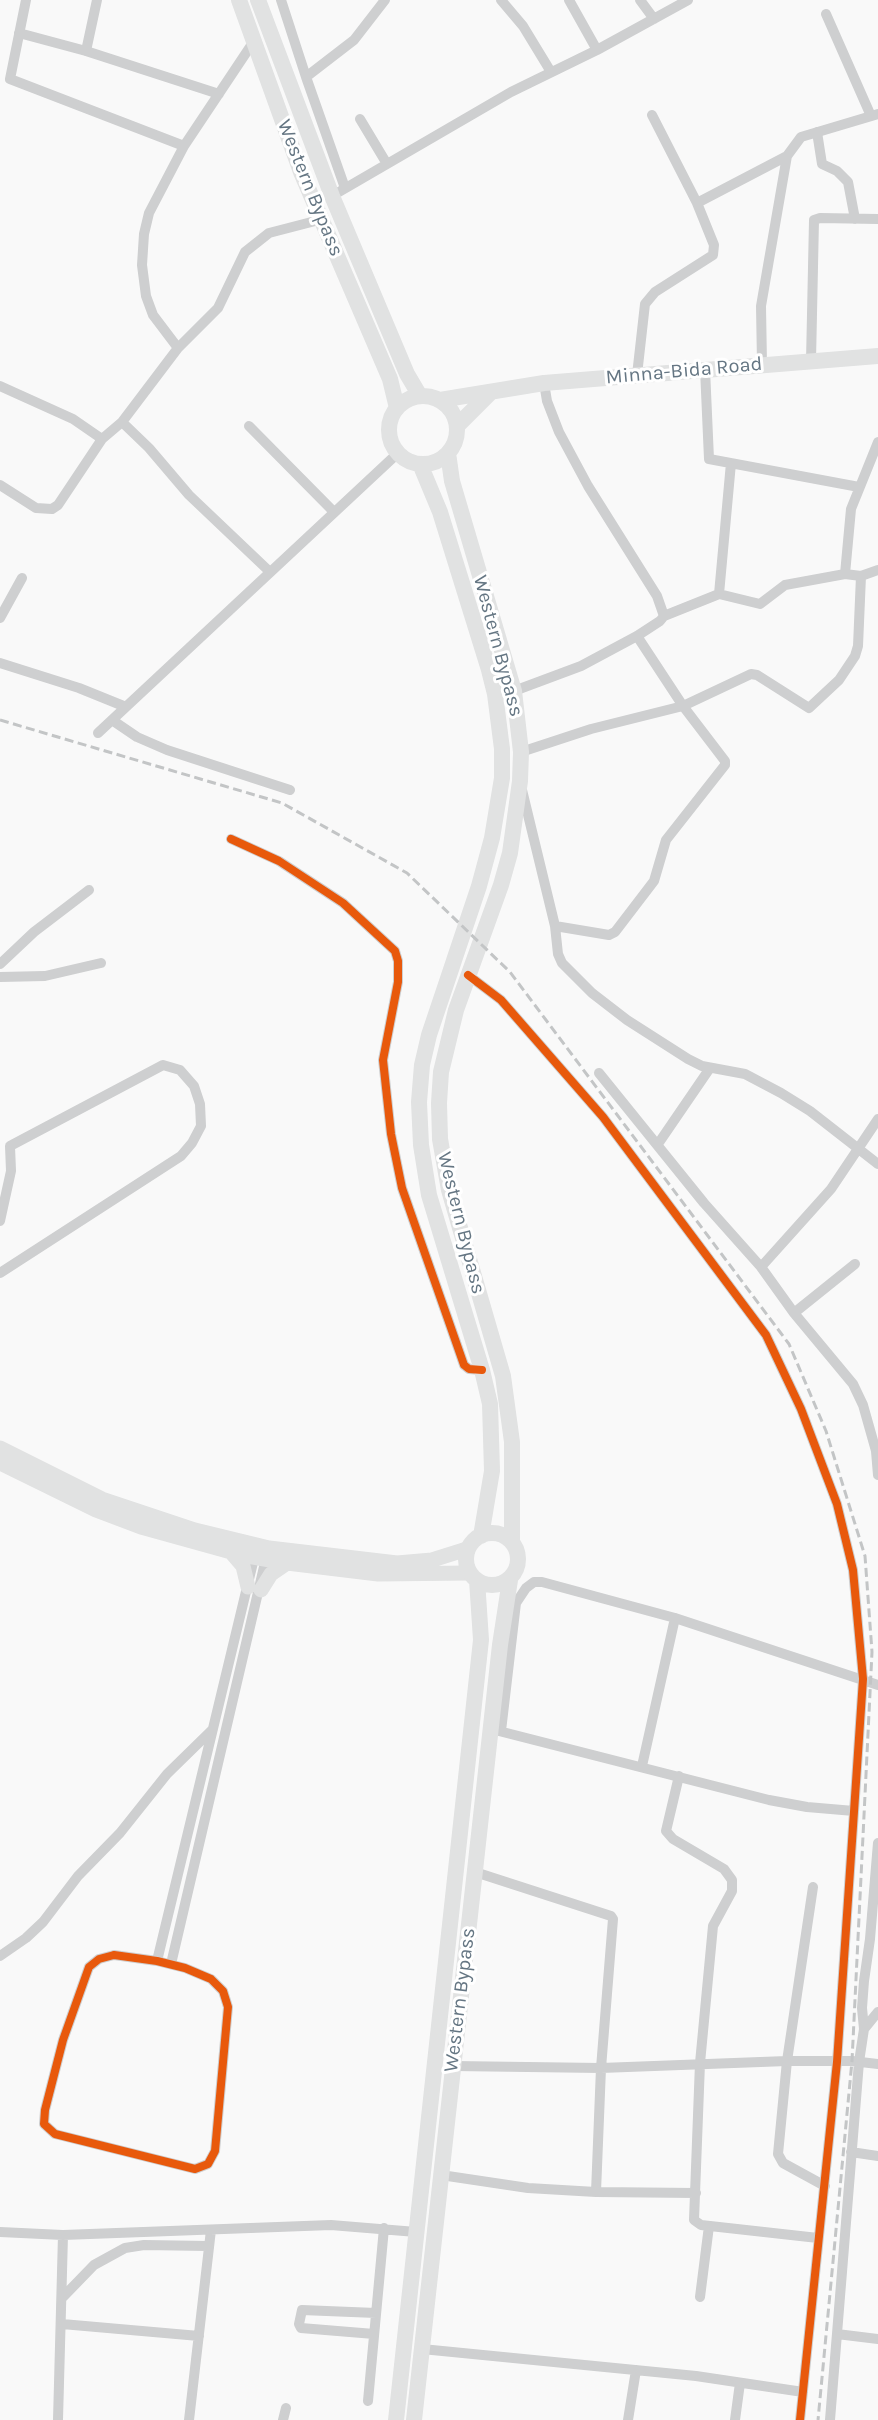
<!DOCTYPE html>
<html>
<head>
<meta charset="utf-8">
<style>
	body { margin:0 }
	canvas { display:block; background:#f9f9f9 }
</style>
</head>
<body>
<canvas width="878" height="2420"></canvas>
<script>
const context = document.querySelector('canvas').getContext('2d');
context.lineJoin = 'round';
const shape = rows => new Path2D(rows.map(r => 'M' + r).join(''));
function strokePath(path, color, width, dash) { context.strokeStyle = color; context.lineWidth = width; context.lineCap = dash ? 'butt' : 'round'; context.setLineDash(dash || []); context.stroke(path); }
function write(font, color, halo, rows, align = 'center') {
  context.font = font + ' Karla,sans-serif'; context.lineWidth = 6; context.setLineDash([]); context.textBaseline = 'middle'; context.strokeStyle = halo; context.fillStyle = color; for (const [text, x, y, turn = 0] of rows) {
    context.save(); context.translate(x, y); context.rotate((+turn || 0) * Math.PI / 180); context.textAlign = isNaN(turn) ? turn : align; if (halo) context.strokeText(text, 0, 0); context.fillText(text, 0, 0); context.restore();
  }
}
strokePath(shape([
	[26,0,10,79,184,146,254,41],
	[281,0,306,77,345,188],
	[501,0,523,26,551,72],
	[569,0,597,50],
	[640,0,654,19],
	[826,14,871,116],
	[19,33,86,51,219,94],
	[86,51,97,0],
	[306,77,354,40,385,0],
	[360,119,387,164],
	[817,132,822,164,837,171,848,182,855,219],
	[332,196,511,92,597,50,688,0],
	[697,203,787,156],
	[178,348,153,315,146,296,142,265,144,234,149,213,184,146],
	[811,361,814,220,820,218,878,219],
	[762,364,761,306,787,156,801,137,878,114],
	[705,369,709,459,859,487],
	[637,375,645,304,655,292,713,255,714,245,697,203,652,115],
	[544,383,547,401,559,432,588,486,657,596,664,616],
	[0,386,73,419,102,439],
	[122,422,149,448,189,495,270,572],
	[249,426,334,512],
	[0,485,36,508,52,509,58,505,102,439,122,422,178,348,218,308,245,252,269,233,323,219],
	[845,574,861,576,878,570],
	[719,594,731,463],
	[0,618,22,578],
	[0,663,79,688,126,707],
	[514,691,581,666,637,636,660,621,664,616,719,594,760,604,785,585,845,574,851,509,878,442],
	[112,720,137,737,167,750,290,790],
	[98,733,398,453],
	[521,752,591,729,683,706,751,674,757,675,809,708,839,680,855,656,858,646,861,576],
	[522,790,555,926,558,954,562,963,592,993,627,1020,688,1059,702,1066,745,1074,781,1093,810,1111,878,1164],
	[231,839,279,861,343,903,395,951,398,961,398,982,383,1060,391,1134,402,1188,464,1365,469,1369,482,1370],
	[555,926,609,935,615,932,654,881,666,840,725,765,725,761,683,706,637,636],
	[0,964,34,932,89,890],
	[468,975,501,1000,603,1117,766,1335,801,1409,837,1504,853,1570,863,1679,837,2062,800,2420],
	[0,977,45,976,101,963],
	[599,1073,704,1203,761,1267,794,1313,853,1384,863,1405,876,1451,878,1475],
	[658,1144,710,1068],
	[0,1221,11,1171,10,1146,163,1065,180,1070,194,1086,200,1104,201,1126,192,1143,181,1156,0,1273],
	[761,1267,831,1189,878,1119],
	[794,1313,855,1264],
	[495,1730,769,1800,807,1807,854,1811],
	[501,1731,516,1603,526,1588,534,1582,542,1582,675,1618,878,1685],
	[642,1766,675,1618],
	[679,1776,666,1831,673,1839,724,1869,732,1880,732,1891,713,1926,700,2063,694,2220,701,2225,818,2238],
	[475,1872,611,1916,613,1919,601,2068,596,2192],
	[813,1887,787,2061,778,2154,783,2163,825,2186],
	[114,1955,157,1961,185,1968,211,1979,223,1991,228,2007,215,2151,208,2164,195,2169,55,2134,44,2124,45,2110,63,2040,89,1967,99,1959,114,1955],
	[0,1956,26,1938,43,1922,78,1876,120,1833,167,1774,213,1729],
	[157,1961,256,1550],
	[171,1964,267,1554],
	[864,2029,862,2008,864,1981,870,1939,878,1843],
	[453,2066,601,2068,787,2061,852,2061,878,2064],
	[851,2152,878,2156],
	[441,2175,528,2188,596,2192,696,2193],
	[0,2232,63,2235,331,2225,416,2232],
	[63,2297,94,2265,125,2248,144,2245,208,2246],
	[700,2297,709,2226],
	[62,2324,199,2336],
	[374,2334,301,2328,299,2324,302,2310,376,2313],
	[837,2334,878,2339],
	[422,2349,696,2376,803,2392],
	[368,2401,384,2228],
	[58,2420,63,2235],
	[189,2420,211,2230],
	[283,2420,286,2408],
	[628,2420,636,2370],
	[735,2420,740,2383],
	[830,2420,859,2062,864,2029,878,2012]
]), '#cecfd0', 10);
strokePath(shape([
	[0,1448,102,1499,195,1530,269,1548,397,1563,432,1560,467,1549],
	[0,1463,96,1510,141,1527,242,1555,287,1563,378,1574,469,1573],
	[231,1552,243,1566,248,1587],
	[261,1590,271,1574,287,1563]
]), '#e1e2e2', 15);
strokePath(shape([
	[239,0,301,172,390,379,397,408],
	[258,0,332,196,407,374,420,396],
	'389 430a34 34 0 1 1 68 0a34 34 0 1 1-68 0Z',
	[440,400,544,383,878,356],
	[457,426,490,393],
	[448,453,452,481,514,691,521,752,520,781,510,853,501,885,456,1010,441,1072,439,1103,440,1139,449,1190,503,1376,512,1442,512,1541],
	[420,464,440,512,489,670,495,694,502,749,502,778,492,838,479,886,429,1035,422,1065,419,1102,421,1145,429,1195,482,1370,490,1404,492,1471,481,1536],
	'466 1559a26 26 0 1 1 52 0a26 26 0 1 1-52 0Z',
	[396,2420,481,1640,477,1580],
	[414,2420,500,1645,510,1580]
]), '#e1e2e2', 16);
strokePath(shape([
	[0,720,282,803,407,873,510,972,789,1344,826,1431,865,1556,872,1652,852,2061,818,2420]
]), '#c3c5c6', 3, [9, 4.5]);
strokePath(shape([
	[231,839,279,861,343,903,395,951,398,961,398,982,383,1060,391,1134,402,1188,464,1365,469,1369,482,1370],
	[468,975,501,1000,603,1117,766,1335,801,1409,837,1504,853,1570,863,1679,837,2062,800,2420],
	[114,1955,157,1961,185,1968,211,1979,223,1991,228,2007,215,2151,208,2164,195,2169,55,2134,44,2124,45,2110,63,2040,89,1967,99,1959,114,1955]
]), '#e8590c', 8);
write('20px', '#657683', '#fff', [
	["Western Bypass",310,188,68],
	["Minna-Bida Road",684,371,-5],
	["Western Bypass",498,646,75],
	["Western Bypass",461,1223,76],
	["Western Bypass",460,2000,-83]
]);
</script>
</body>
</html>
